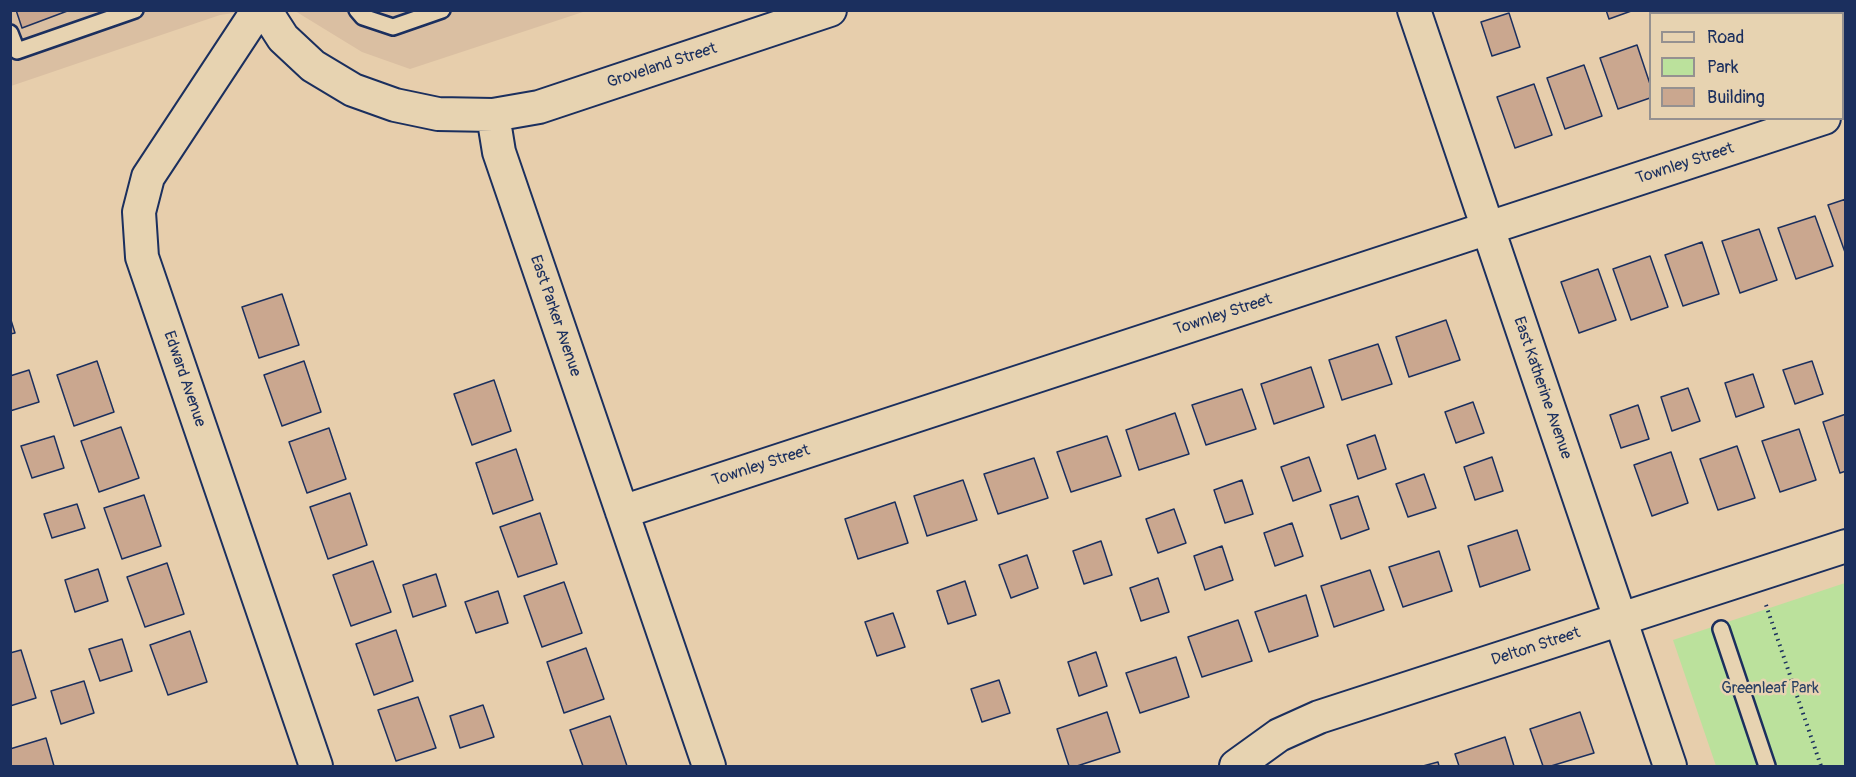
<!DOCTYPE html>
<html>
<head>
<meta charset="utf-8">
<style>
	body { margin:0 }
	#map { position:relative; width:1856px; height:777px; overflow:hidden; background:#e7ceac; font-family:Pangolin,sans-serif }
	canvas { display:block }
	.frame { position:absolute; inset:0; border:12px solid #1b2f5e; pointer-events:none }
	.legend { position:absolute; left:1649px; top:12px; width:195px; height:108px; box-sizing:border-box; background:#e7d3b1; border:2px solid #959190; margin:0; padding:8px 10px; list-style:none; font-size:18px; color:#1b2f5e }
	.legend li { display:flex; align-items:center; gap:12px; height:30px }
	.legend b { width:30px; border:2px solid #959190 }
</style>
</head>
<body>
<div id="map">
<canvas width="1856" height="777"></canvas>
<div class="frame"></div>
<ul class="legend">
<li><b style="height:8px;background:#e7d3b1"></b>Road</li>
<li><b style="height:16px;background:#bbe19c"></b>Park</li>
<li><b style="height:16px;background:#caa78f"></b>Building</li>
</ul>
</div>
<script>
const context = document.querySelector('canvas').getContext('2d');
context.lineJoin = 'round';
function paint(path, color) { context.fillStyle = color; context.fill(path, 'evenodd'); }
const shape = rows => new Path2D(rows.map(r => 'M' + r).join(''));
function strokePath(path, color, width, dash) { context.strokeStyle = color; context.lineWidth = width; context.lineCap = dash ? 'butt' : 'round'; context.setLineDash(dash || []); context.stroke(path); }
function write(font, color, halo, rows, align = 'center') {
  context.font = font + ' Pangolin,sans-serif'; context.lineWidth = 5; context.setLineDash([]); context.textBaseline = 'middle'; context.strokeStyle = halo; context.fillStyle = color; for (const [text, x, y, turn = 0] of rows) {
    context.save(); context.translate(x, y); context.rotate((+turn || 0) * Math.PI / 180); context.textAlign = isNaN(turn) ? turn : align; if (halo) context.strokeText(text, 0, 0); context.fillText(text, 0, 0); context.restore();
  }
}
paint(shape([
	[10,11,248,11,220,15,11,86],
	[295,11,586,11,410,69,362,52]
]), '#dabfa2');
paint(shape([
	[1845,583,1845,766,1716,766,1673,640]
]), '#bbe19c');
const building = shape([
	[16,10,70,10,22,28,16,10],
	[1606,10,1634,10,1609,19,1606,10],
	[1764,10,1805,10,1806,14,1765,14,1764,10],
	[1826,10,1846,10,1846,41,1842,42,1842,14,1827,14,1826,10],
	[1509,13,1520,47,1492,56,1481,22,1509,13],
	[1637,45,1650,84,1650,98,1618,109,1600,58,1637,45],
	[1584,65,1602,116,1565,129,1547,78,1584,65],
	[1534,84,1552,135,1515,148,1497,97,1534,84],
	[1846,199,1846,255,1828,205,1846,199],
	[1815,216,1833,266,1796,279,1778,228,1815,216],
	[1759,229,1777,280,1740,293,1722,241,1759,229],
	[1702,242,1719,294,1683,306,1665,255,1702,242],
	[1650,256,1668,307,1631,320,1613,269,1650,256],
	[1598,269,1616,320,1579,333,1561,282,1598,269],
	[282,294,299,345,259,358,242,307,282,294],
	[10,317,15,333,10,334,10,317],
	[1446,320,1460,360,1409,377,1396,337,1446,320],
	[1378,344,1392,384,1342,400,1329,360,1378,344],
	[97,361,114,412,74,426,57,375,97,361],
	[304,361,321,412,282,426,264,375,304,361],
	[1812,361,1823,394,1795,404,1783,370,1812,361],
	[1311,367,1324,407,1274,424,1261,384,1311,367],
	[29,370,39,402,10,411,10,376,29,370],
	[1753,374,1764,407,1736,417,1725,383,1753,374],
	[494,380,511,431,472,445,454,394,494,380],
	[1688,388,1700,421,1672,431,1661,397,1688,388],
	[1242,389,1256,429,1206,445,1192,405,1242,389],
	[1473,402,1484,433,1456,443,1445,412,1473,402],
	[1638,405,1649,439,1621,448,1610,415,1638,405],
	[1175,413,1189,454,1139,470,1126,430,1175,413],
	[1846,414,1846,471,1840,473,1823,422,1846,414],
	[121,427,139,478,99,492,81,441,121,427],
	[329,428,346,479,307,493,289,442,329,428],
	[1799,429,1816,480,1780,492,1762,441,1799,429],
	[1375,435,1386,469,1358,479,1347,445,1375,435],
	[54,436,64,468,32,478,21,446,54,436],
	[1107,436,1121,476,1071,492,1057,452,1107,436],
	[1737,446,1755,498,1718,510,1700,459,1737,446],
	[516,449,533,500,493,514,476,463,516,449],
	[1671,452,1688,503,1652,516,1634,465,1671,452],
	[1309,457,1321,491,1293,501,1281,467,1309,457],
	[1492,457,1503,491,1475,500,1464,467,1492,457],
	[1034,458,1048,498,998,514,984,474,1034,458],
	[1424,474,1436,508,1408,517,1396,484,1424,474],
	[963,480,977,520,927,536,914,496,963,480],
	[1242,480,1253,514,1225,523,1214,490,1242,480],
	[350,493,367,545,328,559,310,507,350,493],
	[144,495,161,546,122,559,104,508,144,495],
	[1358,496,1369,529,1341,539,1330,505,1358,496],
	[895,502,908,543,858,559,845,519,895,502],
	[77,504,85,528,52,538,44,514,77,504],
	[1174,509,1186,543,1158,553,1146,519,1174,509],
	[540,513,557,564,518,577,500,527,540,513],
	[1292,523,1303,556,1275,566,1264,533,1292,523],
	[1517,530,1530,570,1480,587,1468,546,1517,530],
	[1101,541,1112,575,1084,584,1073,551,1101,541],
	[1222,546,1233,580,1205,590,1194,556,1222,546],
	[1439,551,1452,591,1403,607,1389,567,1439,551],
	[1027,555,1038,588,1011,598,999,565,1027,555],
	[373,561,391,612,351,626,333,575,373,561],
	[167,563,184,614,145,627,127,577,167,563],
	[98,569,108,601,75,612,65,580,98,569],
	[1370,570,1384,610,1334,627,1321,586,1370,570],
	[436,574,446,606,413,617,403,585,436,574],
	[1158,578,1169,612,1141,621,1130,588,1158,578],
	[965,581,976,615,948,624,937,591,965,581],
	[564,582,582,633,542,647,524,596,564,582],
	[498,591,508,623,476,633,465,602,498,591],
	[1306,595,1318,636,1269,652,1255,612,1306,595],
	[893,613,905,647,877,656,865,622,893,613],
	[1238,620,1252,661,1202,677,1188,637,1238,620],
	[396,630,413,681,374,695,356,644,396,630],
	[190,631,207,682,168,695,150,645,190,631],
	[122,639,132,671,100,681,89,649,122,639],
	[586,648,604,699,564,713,547,662,586,648],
	[21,650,36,698,10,706,10,653,21,650],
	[1096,652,1107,686,1079,696,1068,662,1096,652],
	[1176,657,1189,697,1140,713,1126,673,1176,657],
	[999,680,1010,713,982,722,971,689,999,680],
	[84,681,94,713,61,724,51,691,84,681],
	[418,697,436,748,396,761,378,710,418,697],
	[483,705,494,737,460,748,450,716,483,705],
	[1107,712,1120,752,1077,766,1069,766,1057,729,1107,712],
	[1580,712,1594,753,1551,766,1543,766,1530,729,1580,712],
	[610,716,627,766,583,766,570,730,610,716],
	[1505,737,1514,766,1459,766,1455,754,1505,737],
	[46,738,54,766,11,766,10,749,46,738],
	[1438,762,1439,766,1423,766,1438,762]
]);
paint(building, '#caa78f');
strokePath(building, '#1b2f5e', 1.5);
const service = shape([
	[357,10,363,17,393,27,442,10],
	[10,33,17,51,135,10],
	[1721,629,1767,766]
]);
const minor = shape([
	[258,10,148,177,139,212,142,257,316,766],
	[265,10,283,38,313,66,353,90,395,105,438,114,493,115,539,107,830,10],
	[1414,10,1670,766],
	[493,115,499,152,709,766],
	[622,512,1824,118],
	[1236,766,1279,735,1319,717,1846,546]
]);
strokePath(service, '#1b2f5e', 20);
strokePath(minor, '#1b2f5e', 36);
strokePath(shape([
	[1766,605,1821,766]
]), '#1b2f5e', 4, [1.5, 4.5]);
strokePath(service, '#e7d3b1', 15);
strokePath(minor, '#e7d3b1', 32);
write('16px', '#1b2f5e', '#e7d3b1', [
	["Groveland Street",662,66,-18],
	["Townley Street",1685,164,-18],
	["Townley Street",1223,315,-18],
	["East Parker Avenue",555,316,71],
	["Edward Avenue",184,379,71],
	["East Katherine Avenue",1542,388,71],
	["Townley Street",761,466,-18],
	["Delton Street",1536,647,-18]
]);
write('16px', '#2b4164', '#e7d3b1', [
	["Greenleaf Park",1770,689]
]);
</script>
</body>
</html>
